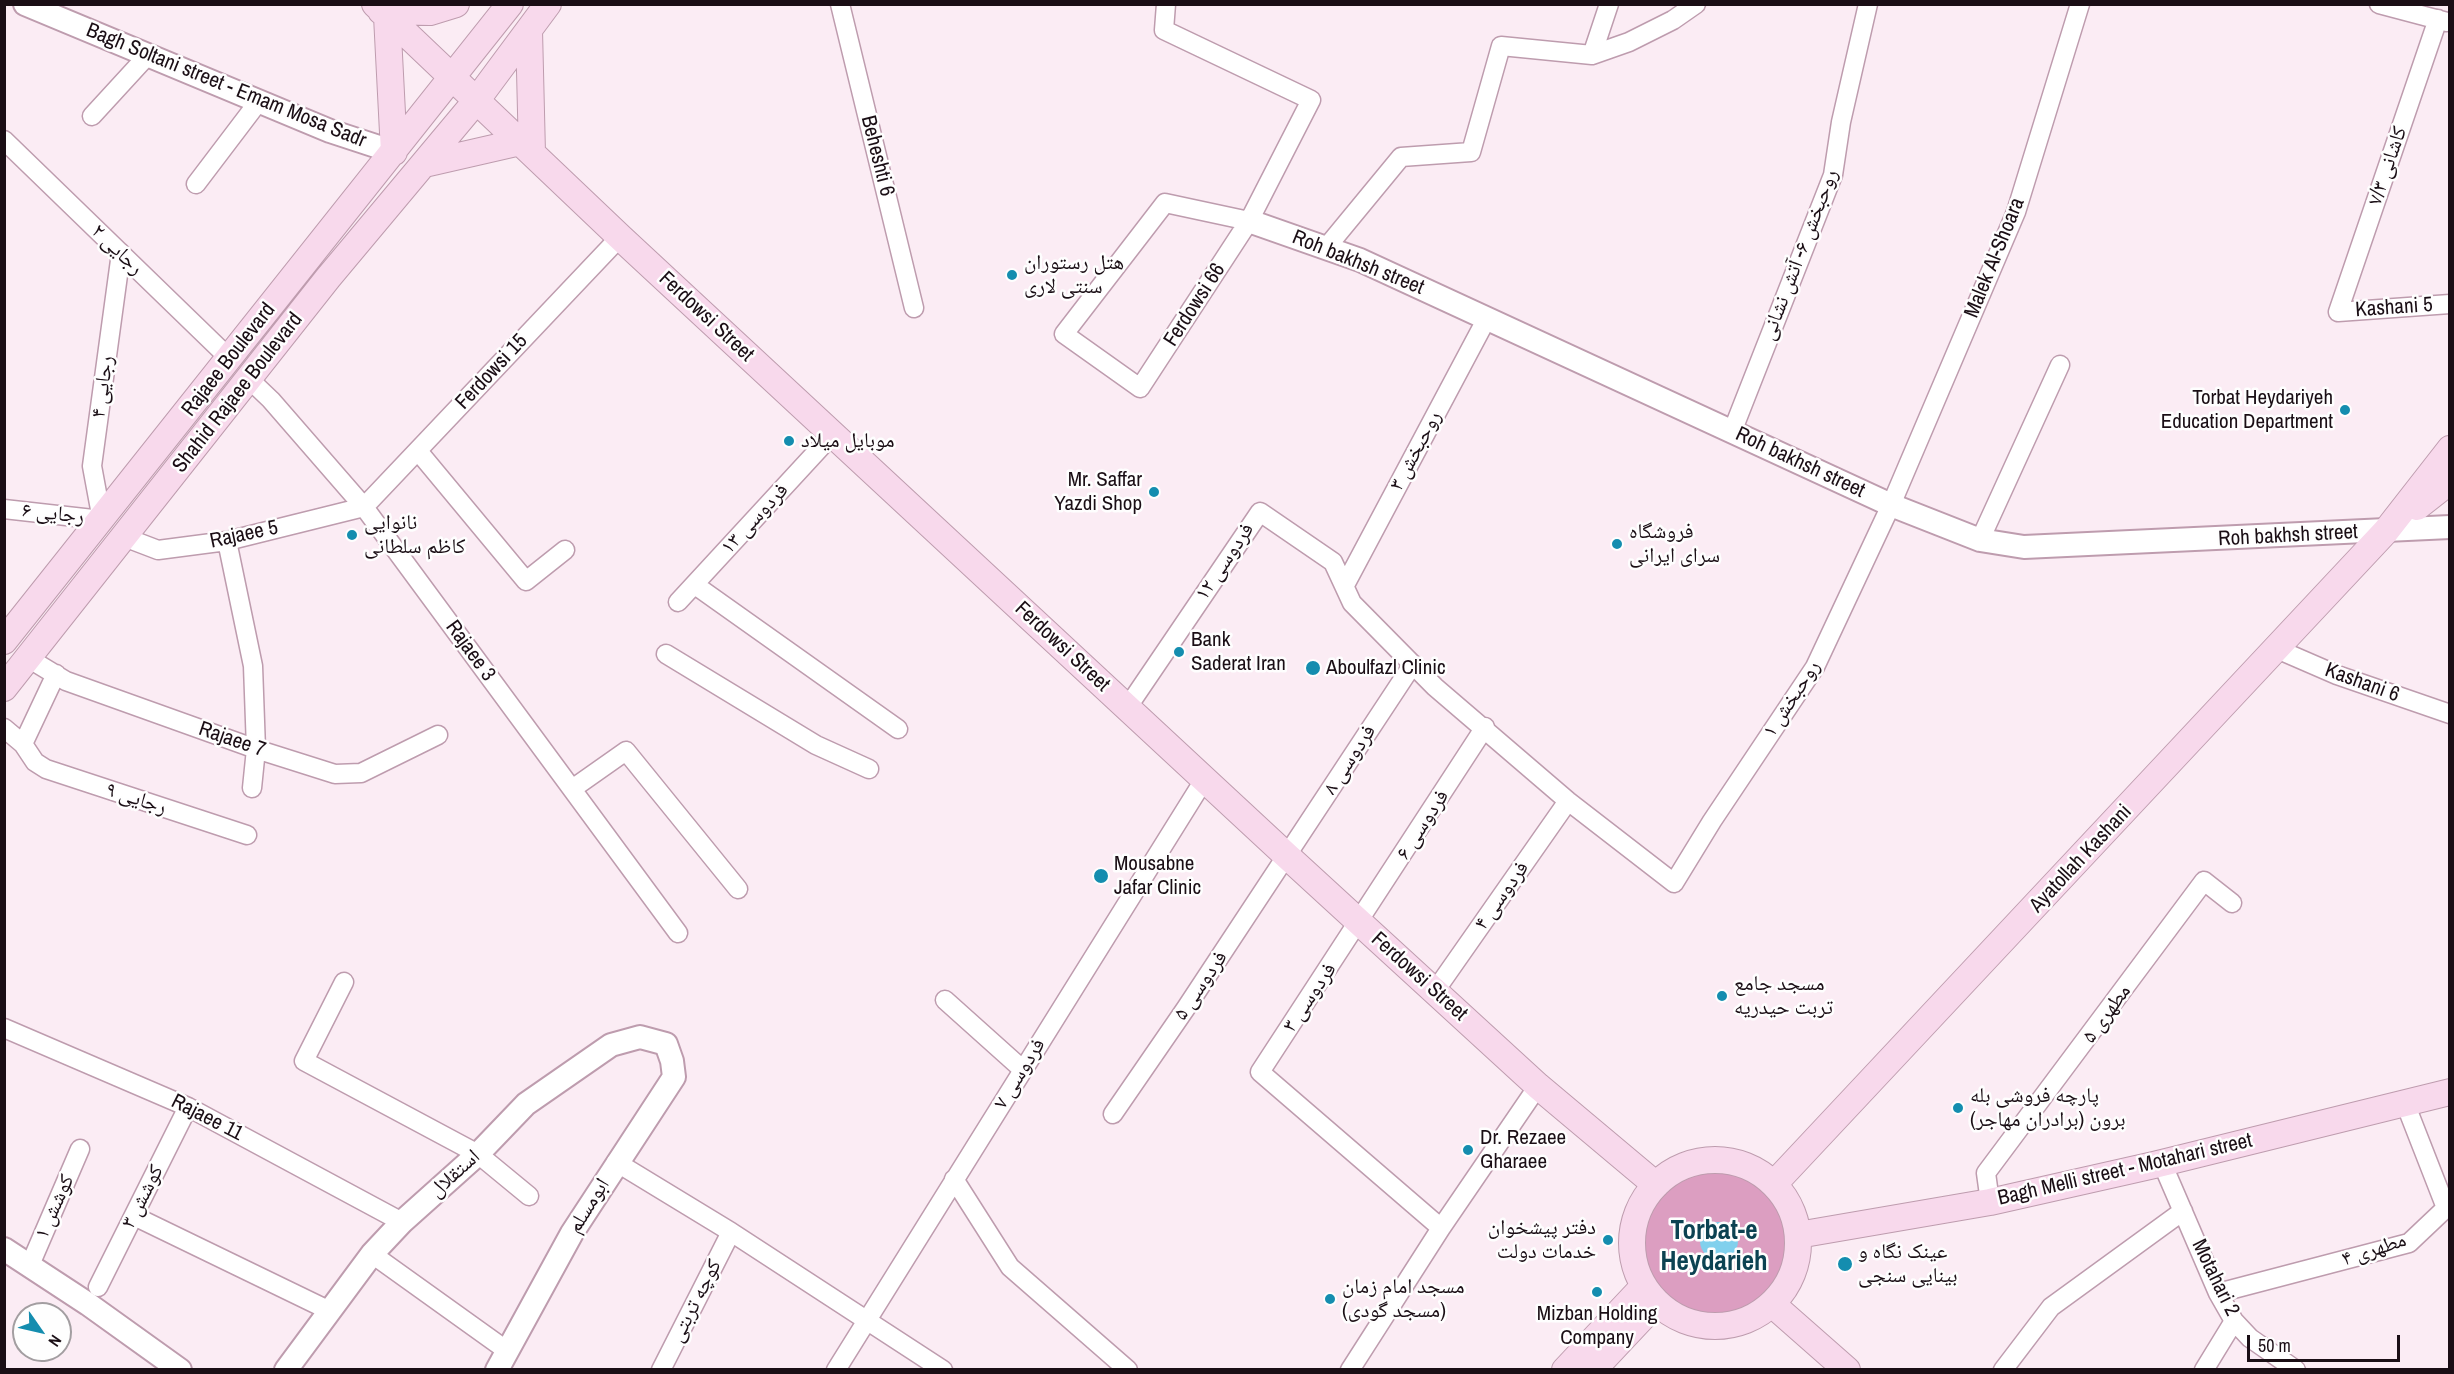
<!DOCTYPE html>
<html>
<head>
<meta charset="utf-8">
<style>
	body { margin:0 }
	#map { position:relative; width:2454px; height:1374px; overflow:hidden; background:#fbecf4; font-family:"Archivo Narrow",sans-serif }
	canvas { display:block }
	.frame { position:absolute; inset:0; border:6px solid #1a0e15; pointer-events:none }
	.north { position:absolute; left:12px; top:1302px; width:60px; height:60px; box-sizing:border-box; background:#fefefe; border:2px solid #a39ea1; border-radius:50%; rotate:124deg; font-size:16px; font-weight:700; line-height:24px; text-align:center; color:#1a0e15 }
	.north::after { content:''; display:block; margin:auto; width:21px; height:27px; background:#148daf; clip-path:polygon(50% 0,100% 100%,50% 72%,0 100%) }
	.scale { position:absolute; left:2247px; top:1335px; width:153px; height:27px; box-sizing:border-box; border:3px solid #1a0e15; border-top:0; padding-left:8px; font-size:18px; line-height:21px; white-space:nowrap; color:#1a0e15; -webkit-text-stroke:4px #fefefe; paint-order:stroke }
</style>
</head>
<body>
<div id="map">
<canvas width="2454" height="1374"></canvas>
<div class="frame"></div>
<div class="north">N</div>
<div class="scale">50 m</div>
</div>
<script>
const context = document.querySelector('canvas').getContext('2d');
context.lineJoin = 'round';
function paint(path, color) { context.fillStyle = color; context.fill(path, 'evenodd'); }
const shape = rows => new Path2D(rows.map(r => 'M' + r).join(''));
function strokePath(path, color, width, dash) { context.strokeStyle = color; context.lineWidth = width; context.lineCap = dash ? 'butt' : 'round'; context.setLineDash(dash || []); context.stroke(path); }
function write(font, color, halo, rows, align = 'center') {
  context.font = font + ' "Archivo Narrow","Noto Naskh Arabic",sans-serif'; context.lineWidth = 5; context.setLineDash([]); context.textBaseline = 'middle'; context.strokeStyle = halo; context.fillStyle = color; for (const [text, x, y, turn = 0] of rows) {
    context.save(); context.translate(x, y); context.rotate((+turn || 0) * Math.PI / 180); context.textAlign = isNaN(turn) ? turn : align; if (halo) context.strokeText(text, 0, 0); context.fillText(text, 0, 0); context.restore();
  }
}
paint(shape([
	'1640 1242a74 74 0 1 1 148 0a74 74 0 1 1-148 0Z'
]), '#dc9ec1');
paint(shape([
	'1700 1241a19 19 0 1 1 38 0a19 19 0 1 1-38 0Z'
]), '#81d0ed');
const minor = shape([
	[840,4,914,308],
	[1166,4,1164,30,1311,100,1249,221,1140,388,1064,334,1165,203,1249,221],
	[2379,4,2447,22],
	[2438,19,2338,312,2450,304],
	[1592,55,1609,4],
	[92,116,148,55],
	[4,140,230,359],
	[196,184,259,101],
	[1326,248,1401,157,1471,152,1501,46,1592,55,1629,42,1673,20,1696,4],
	[249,379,271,400,364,507,678,933],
	[1732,432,1833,175,1841,122,1868,4],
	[418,451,526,581,565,550],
	[4,509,102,520,92,466,121,253],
	[124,537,158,550,227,541,364,507,620,237],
	[1980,540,2060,365],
	[227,541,253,666,256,749,252,788],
	[695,585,898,729],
	[1345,585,1487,318],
	[678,602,832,435],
	[2277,649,2337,675,2450,714],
	[666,654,816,745,869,769],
	[28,658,66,681,256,749,335,774,361,773,438,735],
	[56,674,23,744,35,762,46,769,247,835],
	[1127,708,1260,512,1333,562,1352,603,1435,687,1568,801,1674,883,1712,821,1815,667,1891,505,2016,212,2080,4],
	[4,728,23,744],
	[572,789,626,751,738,889],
	[344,982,304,1061,478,1154,529,1196],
	[1435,991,1568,801],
	[945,1000,1022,1069],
	[4,1028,188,1107,402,1222],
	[1113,1114,1186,1008,1413,664],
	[616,1162,731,1232,943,1370],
	[2162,1163,2218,1293,2234,1321,2250,1338,2296,1370],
	[954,1179,1010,1267,1128,1370],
	[1990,1202,1986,1173,2204,881,2232,903],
	[134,1216,328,1310],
	[1441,1228,1260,1072,1485,727],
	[372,1254,506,1350],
	[30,1265,80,1149],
	[98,1287,188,1107],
	[2218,1293,2409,1243,2446,1208,2405,1103],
	[661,1370,731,1232],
	[836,1370,1204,780],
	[1350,1370,1441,1228,1538,1086],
	[2003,1370,2051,1307,2183,1211],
	[2204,1370,2234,1321]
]);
const tertiary = shape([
	[25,4,330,131,394,152],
	[1249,221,1360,260,1891,505,1980,540,2024,547,2450,527],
	[4,1249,88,1304,180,1370],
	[286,1370,372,1254,402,1222,478,1154,526,1104,611,1045,640,1037,666,1044,672,1061,674,1077,572,1233,497,1370]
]);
const secondary = shape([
	[375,4,620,237,1287,856,1538,1086,1656,1185],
	[381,11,430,12,456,4],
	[387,16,394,152],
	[529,30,532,153],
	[424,164,520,142],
	[2417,507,2450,481],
	[4,641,510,4],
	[4,688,328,278,476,101,548,4],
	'1632 1243a83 83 0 1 1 166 0a83 83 0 1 1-166 0Z',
	[1774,1184,2386,531,2450,449],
	[1798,1235,1990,1202,2154,1165,2450,1092],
	[1772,1304,1847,1370],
	[1565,1370,1643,1287],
	[1593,1370,1656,1303]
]);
strokePath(minor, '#be9cae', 21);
strokePath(tertiary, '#be9cae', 26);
strokePath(secondary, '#be9cae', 28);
strokePath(minor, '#fff', 18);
strokePath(tertiary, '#fff', 22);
strokePath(secondary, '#f8d9ec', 26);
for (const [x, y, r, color] of [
	[1012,275,6,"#148daf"],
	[2345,410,6,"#148daf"],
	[789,441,6,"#148daf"],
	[1154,492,6,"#148daf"],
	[352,535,6,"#148daf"],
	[1617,544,6,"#148daf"],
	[1179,652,6,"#148daf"],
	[1313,668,8,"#148daf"],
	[1101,876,8,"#148daf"],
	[1722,996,6,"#148daf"],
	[1958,1108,6,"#148daf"],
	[1468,1150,6,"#148daf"],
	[1608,1240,6,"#148daf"],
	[1845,1264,8,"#148daf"],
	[1597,1292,6,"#148daf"],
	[1330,1299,6,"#148daf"]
]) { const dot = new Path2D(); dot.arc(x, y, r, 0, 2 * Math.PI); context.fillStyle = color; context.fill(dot); strokePath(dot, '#fefefe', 2); }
write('21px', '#1a0e15', '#fefefe', [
	["Bagh Soltani street - Emam Mosa Sadr",226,86,22],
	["Beheshti 6",877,156,76],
	["کاشانی ۷/۳",2388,166,-71],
	["رجایی ۲",117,250,44],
	["روحبخش ۶- آتش نشانی",1800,255,-69],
	["Malek Al-Shoara",1995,258,-68],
	["Roh bakhsh street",1358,263,22],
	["Ferdowsi 66",1195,305,-57],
	["Kashani 5",2394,308,-4],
	["Ferdowsi Street",706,317,43],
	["Rajaee Boulevard",229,360,-52],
	["Ferdowsi 15",492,372,-47],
	["رجایی ۴",103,387,-82],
	["Shahid Rajaee Boulevard",238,393,-52],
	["روحبخش ۳",1416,451,-62],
	["Roh bakhsh street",1800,463,25],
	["رجایی ۶",53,514,6],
	["فردوسی ۱۳",755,519,-47],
	["Rajaee 5",244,535,-12],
	["Roh bakhsh street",2288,536,-3],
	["فردوسی ۱۲",1225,562,-56],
	["Ferdowsi Street",1062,647,43],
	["Rajaee 3",470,651,54],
	["Kashani 6",2362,683,20],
	["روحبخش ۱",1792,699,-57],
	["Rajaee 7",232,740,19],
	["فردوسی ۸",1350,760,-57],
	["رجایی ۹",136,799,18],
	["فردوسی ۶",1423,825,-57],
	["Ayatollah Kashani",2081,859,-47],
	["فردوسی ۴",1502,896,-55],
	["Ferdowsi Street",1419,977,42],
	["فردوسی ۵",1201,986,-56],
	["فردوسی ۳",1310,998,-56],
	["مطهری ۵",2107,1014,-54],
	["فردوسی ۷",1020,1074,-58],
	["Rajaee 11",207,1118,27],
	["Bagh Melli street - Motahari street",2125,1170,-13],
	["استقلال",455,1174,-42],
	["کوشش ۳",143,1197,-63],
	["ابومسلم",589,1206,-58],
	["کوشش ۱",55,1207,-66],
	["مطهری ۴",2374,1250,-18],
	["Motahari 2",2215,1278,64],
	["کوچه تربتی",696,1301,-63]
]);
write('21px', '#1a0e15', '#fefefe', [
	["هتل رستوران",1024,263],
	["سنتی لاری",1024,287],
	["Torbat Heydariyeh",2333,398,"right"],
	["Education Department",2333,422,"right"],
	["موبایل میلاد",801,441],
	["Mr. Saffar",1142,480,"right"],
	["Yazdi Shop",1142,504,"right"],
	["نانوایی",364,523],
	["کاظم سلطانی",364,547],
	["فروشگاه",1629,532],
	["سرای ایرانی",1629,556],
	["Bank",1191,640],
	["Saderat Iran",1191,664],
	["Aboulfazl Clinic",1326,668],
	["Mousabne",1114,864],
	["Jafar Clinic",1114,888],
	["مسجد جامع",1734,984],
	["تربت حیدریه",1734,1008],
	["پارچه فروشی بله",1970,1096],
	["برون (برادران مهاجر)",1970,1120],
	["Dr. Rezaee",1480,1138],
	["Gharaee",1480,1162],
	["دفتر پیشخوان",1596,1228,"right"],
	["خدمات دولت",1596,1252,"right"],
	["عینک نگاه و",1858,1252],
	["بینایی سنجی",1858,1276],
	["مسجد امام زمان",1342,1287],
	["(مسجد گودی)",1342,1311],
	["Mizban Holding",1597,1314,"center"],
	["Company",1597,1338,"center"]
], 'left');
write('bold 27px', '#0c4252', '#fefefe', [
	["Torbat-e",1714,1232],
	["Heydarieh",1714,1263]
]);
</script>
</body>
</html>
